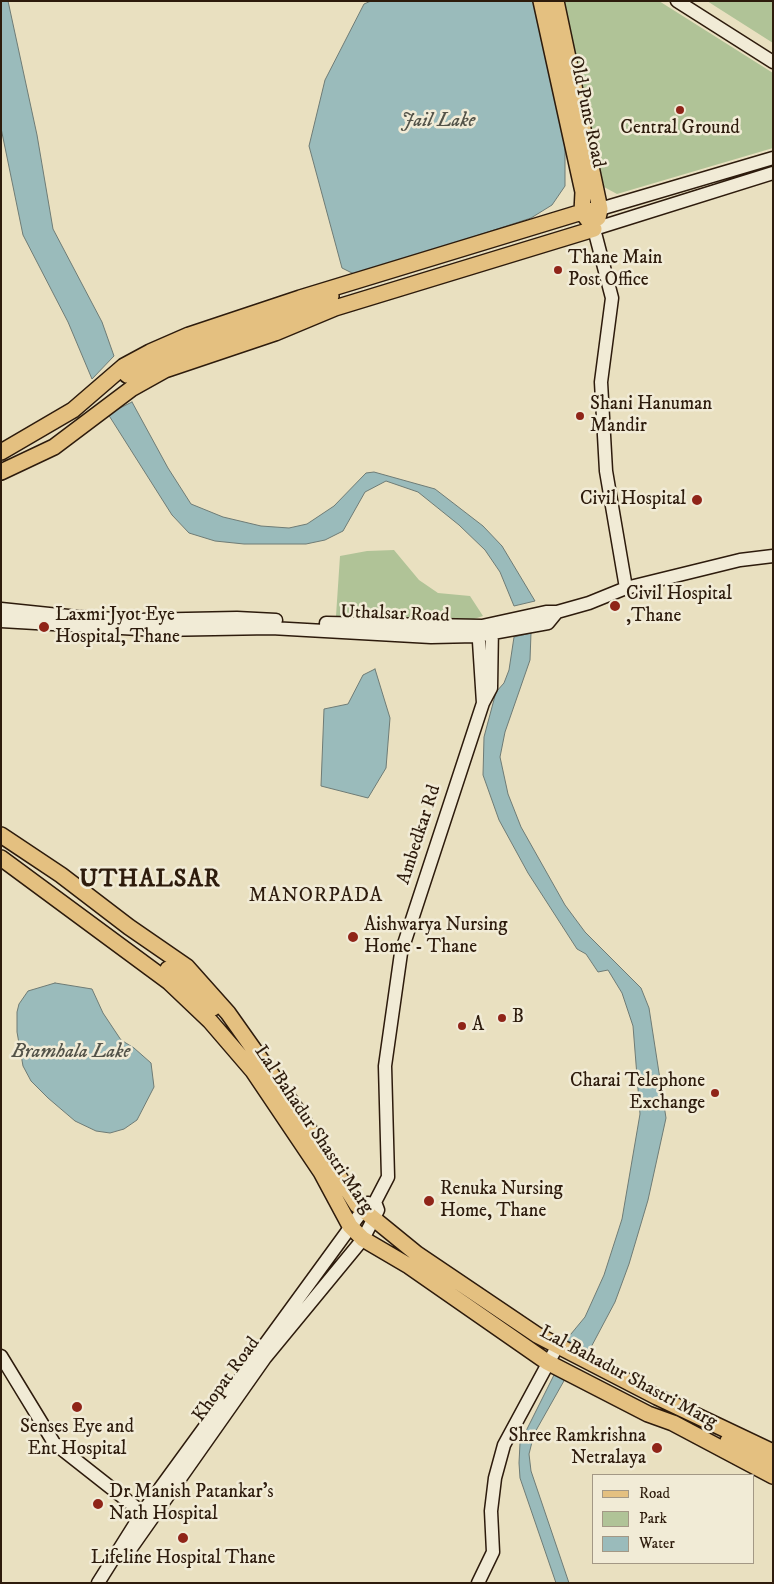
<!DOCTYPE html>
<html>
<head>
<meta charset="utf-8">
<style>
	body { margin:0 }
	#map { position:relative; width:774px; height:1584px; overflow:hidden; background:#e9e0c0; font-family:"IM FELL DW Pica",serif }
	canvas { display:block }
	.frame { position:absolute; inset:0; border:2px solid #2d1b0c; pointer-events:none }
	.legend { position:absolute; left:592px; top:1474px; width:162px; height:90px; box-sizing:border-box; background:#f1ebd6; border:1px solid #a39885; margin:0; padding:6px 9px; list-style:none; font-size:15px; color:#2d1b0c }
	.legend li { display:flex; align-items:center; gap:10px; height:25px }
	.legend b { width:25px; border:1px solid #a39885 }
</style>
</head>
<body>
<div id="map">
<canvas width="774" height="1584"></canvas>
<div class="frame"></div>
<ul class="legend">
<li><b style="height:6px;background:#e4c080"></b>Road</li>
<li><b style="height:14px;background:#b0c397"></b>Park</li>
<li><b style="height:14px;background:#9abbbb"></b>Water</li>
</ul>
</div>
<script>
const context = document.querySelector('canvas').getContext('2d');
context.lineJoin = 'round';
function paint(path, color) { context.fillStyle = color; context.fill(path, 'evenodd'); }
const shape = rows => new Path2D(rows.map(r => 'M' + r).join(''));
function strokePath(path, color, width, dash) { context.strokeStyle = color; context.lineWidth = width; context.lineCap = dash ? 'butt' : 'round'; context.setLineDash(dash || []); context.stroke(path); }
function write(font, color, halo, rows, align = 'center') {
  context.font = font + ' "IM FELL DW Pica",serif'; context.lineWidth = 5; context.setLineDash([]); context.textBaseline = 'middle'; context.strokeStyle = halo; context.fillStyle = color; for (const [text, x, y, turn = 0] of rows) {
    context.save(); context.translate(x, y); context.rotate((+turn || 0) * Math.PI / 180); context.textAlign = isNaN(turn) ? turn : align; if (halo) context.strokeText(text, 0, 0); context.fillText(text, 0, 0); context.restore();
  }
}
paint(shape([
	[564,1,659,1,773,73,773,148,617,194,604,187],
	[707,1,773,1,773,43],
	[394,550,419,580,438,593,470,596,483,616,471,620,336,616,340,556,367,551]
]), '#b0c397');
const water = shape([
	[1,1,8,1,37,135,53,229,102,322,114,356,92,379,68,322,23,235,1,128,1,1],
	[371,1,535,1,565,143,565,186,552,205,531,218,356,275,342,268,309,146,325,80,364,4,371,1],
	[132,402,168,468,191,504,223,517,261,526,289,528,307,524,334,506,366,473,374,472,435,489,483,526,502,546,535,601,514,606,500,572,485,550,459,525,418,492,386,481,365,492,343,531,325,540,306,544,244,544,215,541,189,533,172,515,108,414,132,402],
	[531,633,530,660,505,732,500,757,508,794,521,827,565,905,585,932,641,988,649,1008,666,1118,648,1200,629,1264,615,1302,589,1351,566,1340,585,1317,604,1275,622,1219,640,1114,633,1026,622,993,608,970,598,972,586,954,577,949,528,873,499,820,483,775,484,737,496,692,504,683,509,670,514,637,531,633],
	[375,669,390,718,386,768,368,798,321,786,324,709,348,704,363,675,375,669],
	[55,983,92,989,103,1013,121,1040,134,1048,151,1063,154,1087,137,1120,124,1129,110,1133,96,1131,75,1121,48,1098,31,1081,23,1066,17,1032,17,1012,19,1004,28,991,55,983],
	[554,1375,565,1379,534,1434,529,1454,531,1471,569,1583,556,1583,520,1478,519,1463,520,1443,554,1375]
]);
paint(water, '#9abbbb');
strokePath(water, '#6e7b75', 1);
const secondary = shape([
	[677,1,773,62],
	[600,209,773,158],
	[626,588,606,471,601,382,612,298,594,229,773,173],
	[1,609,78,617,137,620,237,618,276,620],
	[1,621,156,630,271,628,431,637,476,636,548,623,557,612,589,603,626,588,740,560,773,556],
	[326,623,482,626,546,612,557,612],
	[483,703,491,688,492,626],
	[375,1202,388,1177,385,1066,401,953,483,703,478,626],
	[1,1356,54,1443,148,1517],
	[127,1554,265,1358,363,1239,378,1210,375,1202],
	[98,1583,142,1513,368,1203],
	[478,1583,493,1552,491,1511,495,1478,504,1445,558,1345]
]);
const primary = shape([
	[541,1,583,192,582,212,588,220],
	[556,1,600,209,598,218],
	[127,375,179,352,319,304,331,296],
	[1,452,73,410,124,366,150,352,189,335,300,298,582,212,600,209],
	[1,472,54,447,131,389,165,370,275,333,335,308,594,229],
	[1,835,61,875,129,927,187,967,228,1013,298,1112,357,1205,417,1254,537,1335,657,1397,773,1452],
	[1,858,169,982,210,1021,253,1071,321,1172,350,1226,363,1239,409,1266,547,1362,648,1414,673,1423,773,1476],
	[168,969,213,1008],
	[728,1441,773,1464]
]);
strokePath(secondary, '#2d1b0c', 15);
strokePath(primary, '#2d1b0c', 18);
strokePath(secondary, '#f1ebd6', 12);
strokePath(primary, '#e4c080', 15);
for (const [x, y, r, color] of [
	[680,110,5,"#8f2418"],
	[558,270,5,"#8f2418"],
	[580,416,5,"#8f2418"],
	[697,500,6,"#8f2418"],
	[615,606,6,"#8f2418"],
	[44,627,6,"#8f2418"],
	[353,937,6,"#8f2418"],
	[502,1018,5,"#8f2418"],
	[462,1026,5,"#8f2418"],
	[715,1093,5,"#8f2418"],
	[429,1201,6,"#8f2418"],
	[77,1407,6,"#8f2418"],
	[657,1448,6,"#8f2418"],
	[98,1504,6,"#8f2418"],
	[183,1538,6,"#8f2418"]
]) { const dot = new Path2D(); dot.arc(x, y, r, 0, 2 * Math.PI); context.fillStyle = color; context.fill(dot); strokePath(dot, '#f1ebd6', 2); }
write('19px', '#2d1b0c', '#f1ebd6', [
	["Old Pune Road",586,112,78],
	["Uthalsar Road",395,615,2],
	["Ambedkar Rd",420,835,-72],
	["Lal Bahadur Shastri Marg",313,1130,56],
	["Lal Bahadur Shastri Marg",628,1378,28],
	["Khopat Road",227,1380,-54]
]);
write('19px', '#2d1b0c', '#f1ebd6', [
	["Central Ground",680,129,"center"],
	["Thane Main",568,259],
	["Post Office",568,281],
	["Shani Hanuman",590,405],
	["Mandir",590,427],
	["Civil Hospital",686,500,"right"],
	["Civil Hospital",626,595],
	[",Thane",626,617],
	["Laxmi Jyot Eye",55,616],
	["Hospital, Thane",55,638],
	["Aishwarya Nursing",364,926],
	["Home - Thane",364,948],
	["B",512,1018],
	["A",472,1026],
	["Charai Telephone",705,1082,"right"],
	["Exchange",705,1104,"right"],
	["Renuka Nursing",440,1190],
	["Home, Thane",440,1212],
	["Senses Eye and",77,1428,"center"],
	["Ent Hospital",77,1450,"center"],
	["Shree Ramkrishna",646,1437,"right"],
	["Netralaya",646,1459,"right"],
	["Dr Manish Patankar's",109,1493],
	["Nath Hospital",109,1515],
	["Lifeline Hospital Thane",183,1559,"center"]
], 'left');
write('italic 20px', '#535349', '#f1ebd6', [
	["Jail Lake",438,122],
	["Bramhala Lake",71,1053]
]);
context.letterSpacing = '1px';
write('20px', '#2d1b0c', '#f1ebd6', [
	["MANORPADA",316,897]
]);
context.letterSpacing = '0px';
context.letterSpacing = '1px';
write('bold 24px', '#2d1b0c', '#f1ebd6', [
	["UTHALSAR",150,881]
]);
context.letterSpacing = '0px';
</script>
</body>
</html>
